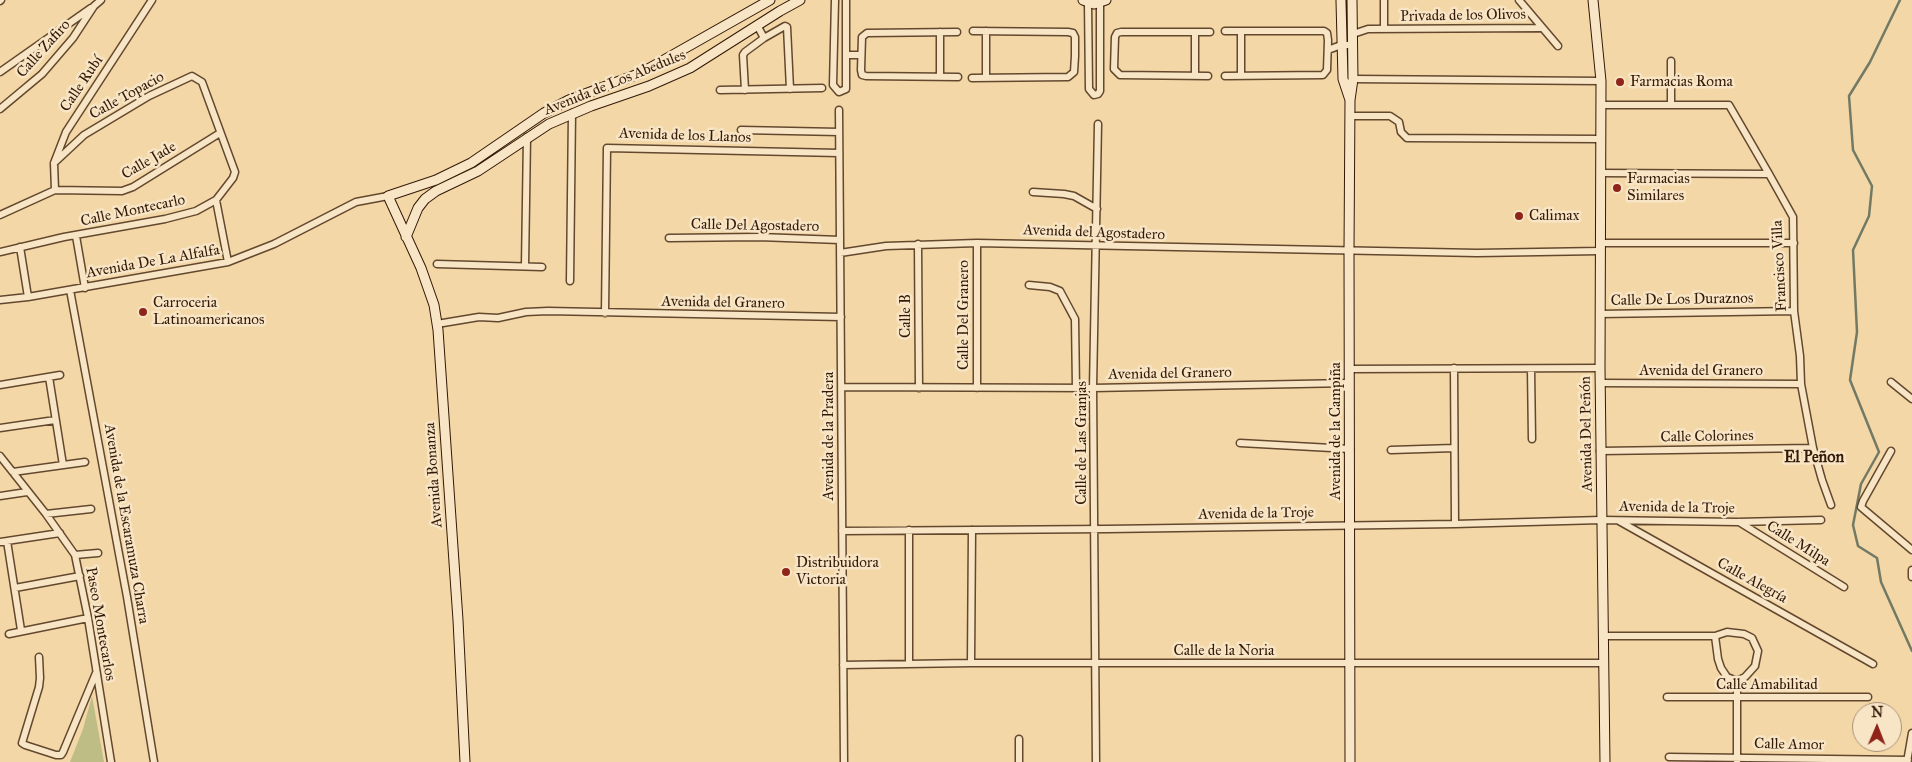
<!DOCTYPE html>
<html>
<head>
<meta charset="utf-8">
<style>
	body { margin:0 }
	#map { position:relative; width:1912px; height:762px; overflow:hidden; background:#f3d7a7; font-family:"IM FELL Great Primer",serif }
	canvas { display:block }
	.north { position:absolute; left:1852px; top:702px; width:50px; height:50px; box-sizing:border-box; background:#f7e5c6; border:1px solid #a99379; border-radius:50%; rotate:1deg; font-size:14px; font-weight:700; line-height:20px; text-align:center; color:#331906 }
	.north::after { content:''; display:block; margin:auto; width:18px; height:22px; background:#8f2418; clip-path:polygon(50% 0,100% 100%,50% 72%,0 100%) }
</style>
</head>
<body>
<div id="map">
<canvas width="1912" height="762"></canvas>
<div class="north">N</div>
</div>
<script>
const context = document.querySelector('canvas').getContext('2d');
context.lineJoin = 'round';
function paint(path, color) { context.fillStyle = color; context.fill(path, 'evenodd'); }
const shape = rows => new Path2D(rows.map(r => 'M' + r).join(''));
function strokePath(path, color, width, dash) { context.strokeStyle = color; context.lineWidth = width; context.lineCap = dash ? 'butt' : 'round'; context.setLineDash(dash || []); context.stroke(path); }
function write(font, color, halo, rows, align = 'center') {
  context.font = font + ' "IM FELL Great Primer",serif'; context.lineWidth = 5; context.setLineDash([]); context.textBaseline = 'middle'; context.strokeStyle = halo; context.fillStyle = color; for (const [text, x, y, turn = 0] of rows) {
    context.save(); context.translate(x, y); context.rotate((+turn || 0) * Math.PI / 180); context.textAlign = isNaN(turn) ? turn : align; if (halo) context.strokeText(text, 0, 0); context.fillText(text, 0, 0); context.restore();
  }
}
paint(shape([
	[92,696,104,762,70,762,83,729]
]), '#bebd85');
strokePath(shape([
	[1900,0,1870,62,1849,96,1853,150,1872,186,1869,216,1853,250,1857,332,1850,380,1879,452,1861,484,1853,525,1858,546,1877,558,1881,582,1912,651]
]), '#727a65', 2.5);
const street = shape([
	[835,0,833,85,839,92,846,89,846,0],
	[1384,0,1384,29],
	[1519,0,1558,46],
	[0,1,1,0],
	[1088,3,1089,89,1094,95,1098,94,1100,91,1100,3],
	[757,25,764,38],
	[1225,31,1324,31,1327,33,1328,40,1327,70,1323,75,1225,76],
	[940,32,940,77],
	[957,32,867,33,862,37,861,70,862,75,866,76,958,77],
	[1353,34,1368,29,1541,28],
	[1328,50,1341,45,1353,45],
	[846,55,861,55],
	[0,72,91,8],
	[1195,76,1195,32],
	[1208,76,1120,75,1114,69,1115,37,1117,33,1121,32,1210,32],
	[1241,76,1241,31],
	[986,77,986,31],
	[972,78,1068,77,1074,72,1075,56,1075,37,1073,33,1068,32,973,31],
	[1353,79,1601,81],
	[720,90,822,88],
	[745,90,743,55,745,52,764,38,785,26,787,27,790,89],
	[1601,105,1729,105,1769,174,1793,217,1794,311,1800,356,1801,384,1813,448,1822,480,1831,505],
	[1671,105,1671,61],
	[0,109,42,74,73,38,94,6,101,0],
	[839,110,844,762],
	[1350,116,1390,116,1399,122,1401,132,1407,138,1600,139],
	[741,130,839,132],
	[1601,173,1769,174],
	[55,190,54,163,66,132,152,0],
	[1033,192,1064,194,1074,196,1097,209],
	[216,200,228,262],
	[0,215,55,190,122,191,133,187,220,133],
	[76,236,85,288],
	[669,238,759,237,840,240],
	[1600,243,1794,243],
	[918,244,919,388],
	[20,247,28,297],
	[0,252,64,237,165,219,196,211,216,200,233,178,235,172,202,82,192,76,149,96,84,135,54,163],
	[840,253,886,246,977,243,1477,253,1600,251],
	[437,264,542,267],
	[525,266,527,137],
	[570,281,572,113],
	[1029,285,1050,287,1060,291,1075,319,1076,388],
	[70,290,127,597,154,762],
	[0,300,28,297,228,262,274,244,356,202,388,196],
	[605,313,607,148,839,153],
	[1600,314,1794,311],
	[437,324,479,317,498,318,526,312,548,311,841,317],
	[1454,368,1455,524],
	[1349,369,1600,368],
	[1531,369,1532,439],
	[49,377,63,465],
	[1891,382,1912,399],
	[1600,383,1801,384],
	[0,385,60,375],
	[842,387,1093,388,1349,383],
	[977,388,977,243],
	[0,428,55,420],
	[1240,443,1350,449],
	[1391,450,1454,448],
	[1600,451,1813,448],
	[1891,451,1863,501,1861,507,1912,550],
	[0,456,46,514,75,555,88,618,111,762],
	[13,472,85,462],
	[0,496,27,492],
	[46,514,91,509],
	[1619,521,1873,664],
	[1739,522,1844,587],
	[909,530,909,663],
	[842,531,1107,529,1455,524,1601,520,1738,522,1821,520],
	[7,541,21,630],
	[0,542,60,533],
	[75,555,98,553],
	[1912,570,1912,577],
	[15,588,80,576],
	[9,634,88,618],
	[1604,636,1715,636,1727,632,1744,634,1752,638,1758,651,1755,666,1745,677,1737,681],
	[1715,636,1718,659,1721,668,1727,677,1737,681],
	[39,657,40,678,39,687,22,743,25,745,56,755,61,755,63,752,96,673],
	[971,663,972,530],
	[843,665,971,663,1604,663],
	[1737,681,1737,762],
	[1667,697,1868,697],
	[1019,739,1019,762],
	[1669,757,1908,760],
	[1096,762,1093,388,1098,124],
	[1907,762,1912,733]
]);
const secondary = shape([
	[1083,0,1094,4,1106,0],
	[1593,0,1601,81,1600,368,1605,762],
	[1341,1,1343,79,1350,100],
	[406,237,418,208,425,199,436,191,478,171,549,124,591,106,649,86,690,68,780,11,800,0],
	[465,762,458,620,438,330,434,305,421,268,388,196,436,180,471,163,544,113,569,100,641,73,770,0],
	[1350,762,1349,250,1350,100,1353,79,1352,1]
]);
strokePath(street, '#63482e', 9);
strokePath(secondary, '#331906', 11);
strokePath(street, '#f7e5c6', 6);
strokePath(secondary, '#f7e5c6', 9);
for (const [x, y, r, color] of [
	[1620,82,5,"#8f2418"],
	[1617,188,5,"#8f2418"],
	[1519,216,5,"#8f2418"],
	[143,312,5,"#8f2418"],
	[786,572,5,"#8f2418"]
]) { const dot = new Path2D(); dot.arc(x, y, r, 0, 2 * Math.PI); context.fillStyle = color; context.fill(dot); strokePath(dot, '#f7e5c6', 2); }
write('15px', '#331906', '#f7e5c6', [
	["Privada de los Olivos",1463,16,-1],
	["Calle Zafiro",44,49,-48],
	["Avenida de Los Abedules",615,83,-22],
	["Calle Rubí",82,84,-56],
	["Calle Topacio",127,96,-29],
	["Avenida de los Llanos",685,136,2],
	["Calle Jade",149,161,-30],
	["Calle Montecarlo",133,211,-12],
	["Calle Del Agostadero",755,226,1],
	["Avenida del Agostadero",1094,233,2],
	["Avenida De La Alfalfa",153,262,-10],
	["Francisco Villa",1780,266,-93],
	["Calle De Los Duraznos",1682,300,-1],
	["Avenida del Granero",723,303,1],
	["Calle Del Granero",964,315,-90],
	["Calle B",906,316,-90],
	["Avenida del Granero",1701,371],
	["Avenida del Granero",1170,374,-1],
	["Avenida de la Campiña",1336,431,-90],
	["Avenida Del Peñón",1587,434,-91],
	["Avenida de la Pradera",829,436,-90],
	["Calle Colorines",1707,437,-1],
	["Calle de Las Granjas",1082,443,-90],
	["Avenida Bonanza",434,475,-94],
	["Avenida de la Troje",1677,508,1],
	["Avenida de la Troje",1256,514,-1],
	["Avenida de la Escaramuza Charra",126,524,80],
	["Calle Milpa",1798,544,32],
	["Calle Alegría",1752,581,29],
	["Paseo Montecarlos",100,624,80],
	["Calle de la Noria",1224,651],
	["Calle Amabilitad",1767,685],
	["Calle Amor",1789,745,1]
]);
write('15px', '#331906', '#f7e5c6', [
	["Farmacias Roma",1630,82],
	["Farmacias",1627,179],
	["Similares",1627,196],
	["Calimax",1529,216],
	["Carroceria",153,303],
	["Latinoamericanos",153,320],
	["Distribuidora",796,563],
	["Victoria",796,580]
], 'left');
write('bold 16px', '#331906', '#f7e5c6', [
	["El Peñon",1814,458]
]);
</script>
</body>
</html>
